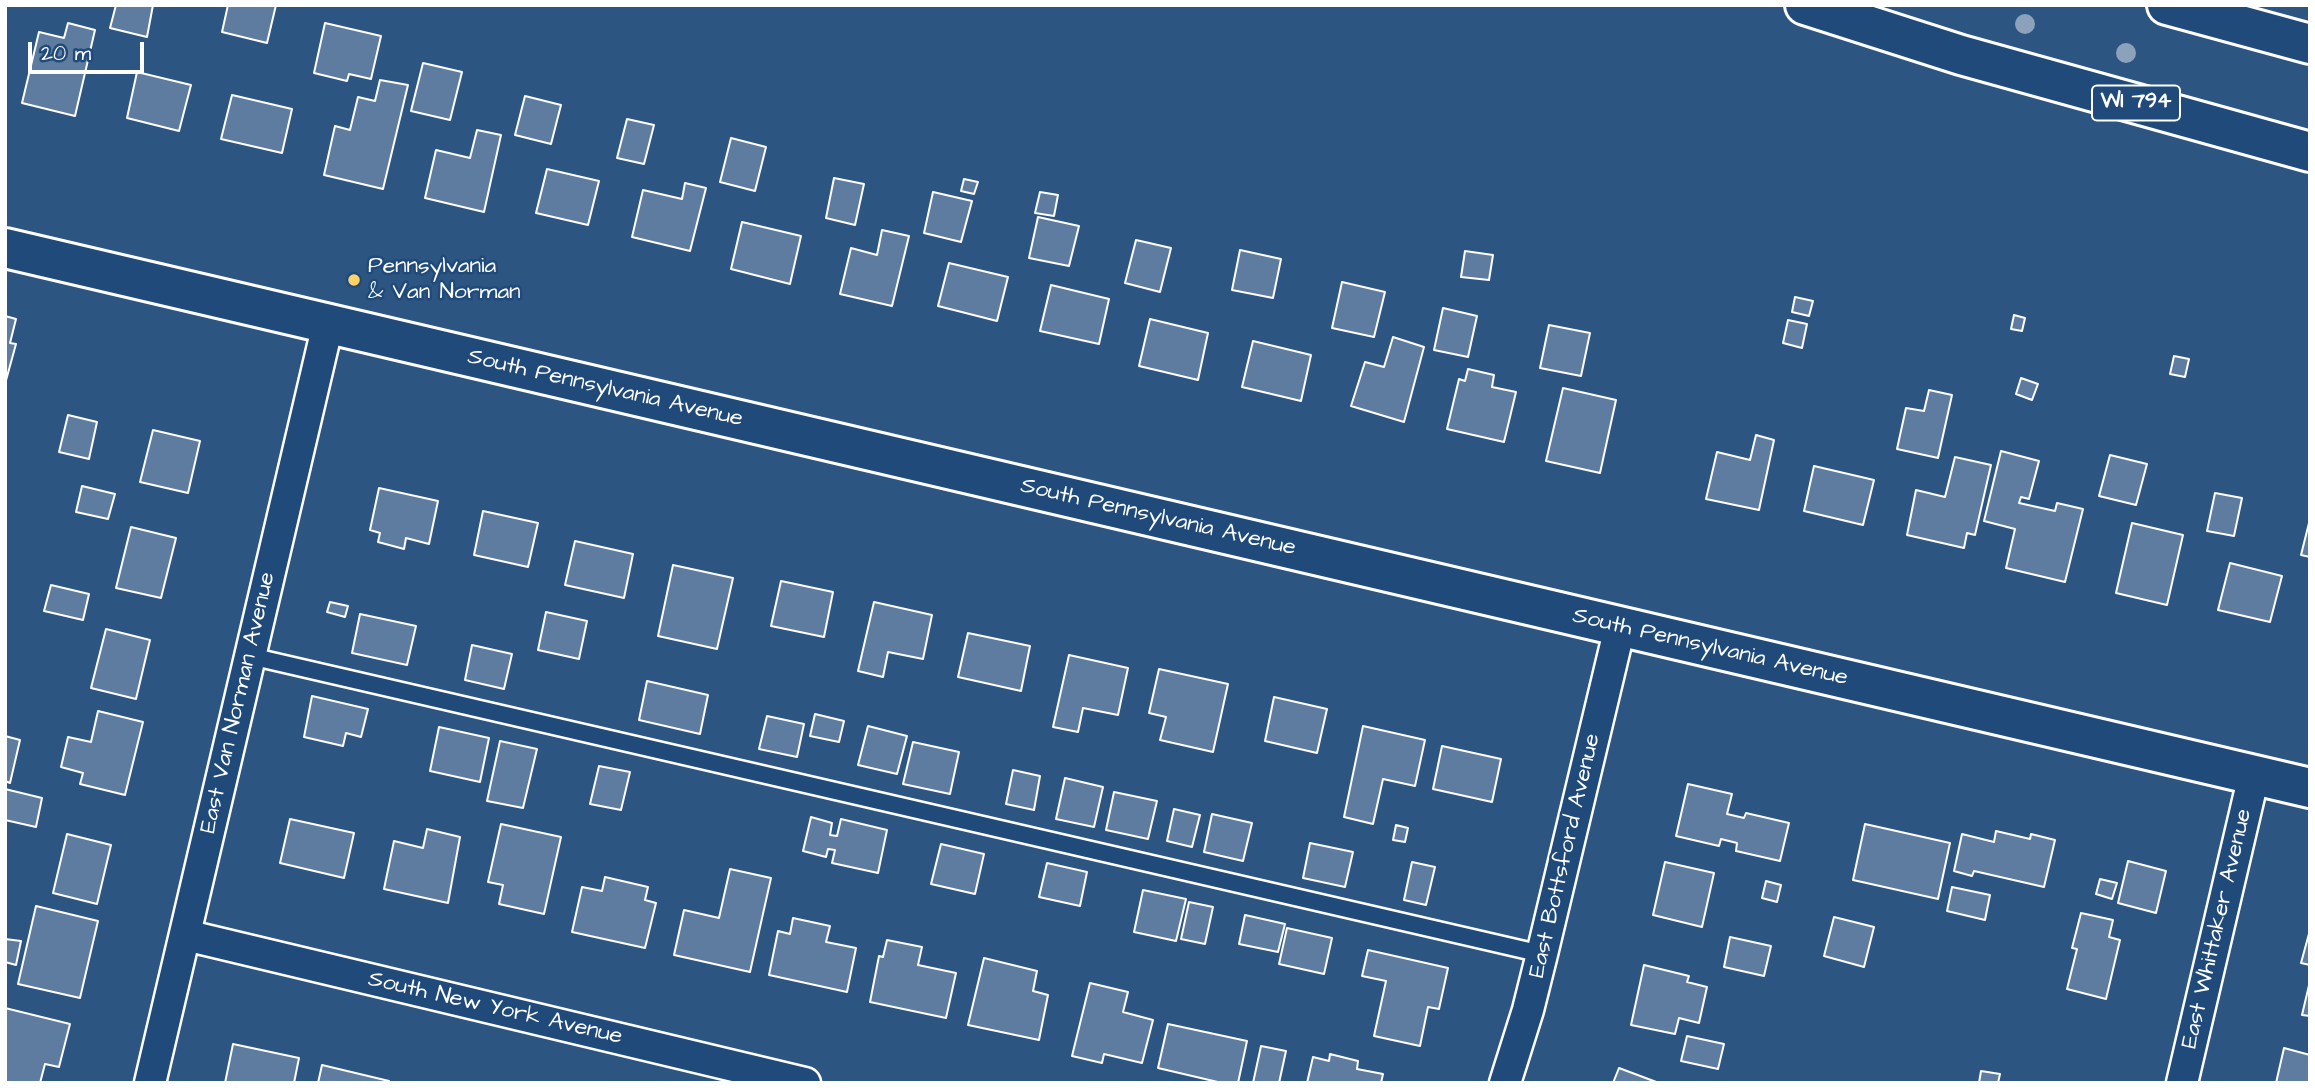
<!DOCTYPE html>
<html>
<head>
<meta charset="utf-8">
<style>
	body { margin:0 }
	#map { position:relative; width:2315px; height:1088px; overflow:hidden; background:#2c5582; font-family:"Architects Daughter",sans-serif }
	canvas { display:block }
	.frame { position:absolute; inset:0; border:7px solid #fff; pointer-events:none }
	.scale { position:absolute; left:28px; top:42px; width:116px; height:32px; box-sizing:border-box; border:4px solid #fff; border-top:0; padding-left:9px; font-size:21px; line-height:24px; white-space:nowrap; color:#fff; -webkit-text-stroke:5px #1f4a7a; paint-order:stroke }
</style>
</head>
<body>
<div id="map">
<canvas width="2315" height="1088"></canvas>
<div class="frame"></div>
<div class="scale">20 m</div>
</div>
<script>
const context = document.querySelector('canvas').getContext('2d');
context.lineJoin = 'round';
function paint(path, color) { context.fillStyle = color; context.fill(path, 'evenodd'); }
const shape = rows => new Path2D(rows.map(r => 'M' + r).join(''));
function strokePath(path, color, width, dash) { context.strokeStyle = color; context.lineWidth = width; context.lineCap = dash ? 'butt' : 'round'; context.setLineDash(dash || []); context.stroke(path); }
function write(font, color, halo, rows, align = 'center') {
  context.font = font + ' "Architects Daughter",sans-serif'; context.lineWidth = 5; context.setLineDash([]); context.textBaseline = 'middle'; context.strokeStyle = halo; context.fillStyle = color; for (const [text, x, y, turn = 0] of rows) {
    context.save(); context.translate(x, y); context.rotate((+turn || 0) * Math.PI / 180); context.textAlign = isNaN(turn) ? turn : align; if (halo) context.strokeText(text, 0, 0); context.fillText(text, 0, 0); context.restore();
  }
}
const building = shape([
	[116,5,153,5,147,37,110,28,116,5],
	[228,5,276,5,267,43,222,32,228,5],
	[68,23,95,30,75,116,22,103,39,32,64,38,68,23],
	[325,23,381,36,371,79,349,74,347,81,314,73,325,23],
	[423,63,462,72,450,120,411,111,423,63],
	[137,72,191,85,179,131,127,118,137,72],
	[380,80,408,85,383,189,324,175,335,126,350,130,358,97,375,101,380,80],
	[232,95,292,109,282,153,221,139,232,95],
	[525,96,561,105,551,144,515,135,525,96],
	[627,119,654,125,644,164,617,158,627,119],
	[477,130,501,135,484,212,425,198,436,150,470,158,477,130],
	[731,138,766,147,755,191,720,182,731,138],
	[547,169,599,181,588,225,536,213,547,169],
	[834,178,864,184,855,225,826,218,834,178],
	[964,179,978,182,974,194,961,191,964,179],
	[685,183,706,188,690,251,632,237,643,190,682,199,685,183],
	[933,192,972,201,961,242,924,233,933,192],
	[1040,192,1058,195,1054,216,1035,213,1040,192],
	[1038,217,1079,226,1069,266,1029,258,1038,217],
	[742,222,801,236,790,284,731,269,742,222],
	[882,230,909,236,892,306,840,294,851,248,877,255,882,230],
	[1136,240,1171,248,1160,292,1125,283,1136,240],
	[1240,250,1281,259,1273,298,1232,290,1240,250],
	[1465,251,1493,255,1489,280,1461,277,1465,251],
	[949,263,1008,277,997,321,938,306,949,263],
	[1342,282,1385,292,1374,337,1332,328,1342,282],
	[1051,285,1109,299,1099,344,1040,331,1051,285],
	[1795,297,1813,301,1809,316,1792,312,1795,297],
	[1443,308,1477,316,1468,357,1434,350,1443,308],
	[2014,315,2025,318,2022,331,2011,329,2014,315],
	[5,316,16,319,10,343,16,344,5,384,5,316],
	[1150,319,1208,333,1198,380,1139,366,1150,319],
	[1788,320,1807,324,1802,348,1783,343,1788,320],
	[1549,325,1590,333,1581,376,1540,368,1549,325],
	[1393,337,1424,347,1404,422,1351,406,1365,362,1384,367,1393,337],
	[1253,341,1311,355,1301,401,1242,387,1253,341],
	[2174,356,2189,359,2185,377,2170,374,2174,356],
	[1468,369,1494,375,1492,387,1516,392,1504,442,1447,429,1459,379,1465,381,1468,369],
	[2021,378,2038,384,2032,400,2016,394,2021,378],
	[1563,388,1616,400,1600,473,1546,461,1563,388],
	[1929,390,1952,395,1938,458,1897,449,1906,408,1924,411,1929,390],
	[68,415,97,422,89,459,59,452,68,415],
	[153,430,200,441,188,493,140,482,153,430],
	[1756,435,1774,440,1759,510,1706,499,1717,452,1750,460,1756,435],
	[2001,451,2039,461,2029,499,2021,497,2019,503,2055,511,2057,503,2083,509,2065,582,2006,568,2015,529,1984,521,2001,451],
	[2110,455,2147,464,2136,505,2099,496,2110,455],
	[1955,457,1991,465,1975,535,1967,533,1964,548,1907,535,1916,490,1945,497,1955,457],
	[1814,466,1874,480,1863,525,1804,511,1814,466],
	[82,486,115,494,108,519,76,512,82,486],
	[379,488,438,501,429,544,406,538,404,549,378,542,380,533,370,530,379,488],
	[2215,493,2242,498,2234,536,2207,531,2215,493],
	[483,511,538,523,528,567,474,555,483,511],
	[2310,519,2310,557,2301,555,2310,519],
	[2132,523,2183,535,2167,605,2116,593,2132,523],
	[131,527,176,538,161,598,116,588,131,527],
	[575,541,633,554,624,598,565,585,575,541],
	[2230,563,2282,576,2270,622,2218,610,2230,563],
	[673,565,733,578,717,649,658,636,673,565],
	[781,581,833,592,824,637,771,626,781,581],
	[51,585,89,594,83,620,44,611,51,585],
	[330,602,348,606,345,617,327,612,330,602],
	[874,602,932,615,923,659,888,652,883,677,858,671,874,602],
	[546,612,587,621,579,659,538,650,546,612],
	[360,614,416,626,407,665,352,653,360,614],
	[106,629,150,640,136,699,91,688,106,629],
	[968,633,1030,646,1021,691,958,677,968,633],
	[472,645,512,654,504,689,465,680,472,645],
	[1069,655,1128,668,1118,715,1083,708,1078,732,1053,727,1069,655],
	[1159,669,1228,684,1213,752,1160,740,1166,717,1149,713,1159,669],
	[647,681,708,695,700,734,639,720,647,681],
	[312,696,368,709,361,737,346,733,343,746,304,737,312,696],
	[1274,697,1327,709,1317,753,1265,741,1274,697],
	[98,711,143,722,125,795,80,784,83,773,61,767,68,737,91,742,98,711],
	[815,714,844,721,839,742,810,736,815,714],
	[767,716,804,724,797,757,759,749,767,716],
	[868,726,907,736,897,774,858,765,868,726],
	[1363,726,1425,740,1415,786,1383,779,1373,824,1344,817,1363,726],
	[439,727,489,738,480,782,430,771,439,727],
	[5,736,20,740,10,783,5,781,5,736],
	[500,741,537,749,523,808,487,801,500,741],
	[913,742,959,752,950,794,903,784,913,742],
	[1442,746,1501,759,1492,802,1433,789,1442,746],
	[599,766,630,772,621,810,590,804,599,766],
	[1013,770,1040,776,1034,810,1006,804,1013,770],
	[1065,778,1103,787,1094,827,1056,819,1065,778],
	[1688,784,1732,794,1727,814,1744,818,1746,813,1789,823,1780,861,1736,851,1737,843,1721,839,1719,846,1676,836,1688,784],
	[5,789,42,798,36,827,5,820,5,789],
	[1114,792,1157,801,1148,839,1106,830,1114,792],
	[1174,809,1200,815,1192,847,1167,841,1174,809],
	[1212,814,1252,823,1243,861,1204,852,1212,814],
	[811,817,832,823,830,835,837,836,841,819,887,830,878,873,832,863,835,850,828,849,826,857,803,851,811,817],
	[290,819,354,833,344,878,280,863,290,819],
	[501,824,561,837,544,914,499,904,503,885,488,882,501,824],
	[1865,824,1950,843,1938,899,1853,880,1865,824],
	[1396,825,1408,828,1405,842,1393,840,1396,825],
	[427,829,460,837,448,903,384,889,394,841,423,848,427,829],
	[1996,831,2030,839,2031,834,2055,840,2044,887,1974,871,1972,876,1954,871,1962,834,1994,842,1996,831],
	[67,834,111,845,97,904,53,893,67,834],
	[1310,843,1353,852,1345,887,1303,878,1310,843],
	[941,844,984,854,975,894,931,884,941,844],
	[2128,861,2166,871,2156,913,2118,903,2128,861],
	[1412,862,1435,867,1426,905,1404,900,1412,862],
	[1665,862,1714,873,1702,927,1653,915,1665,862],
	[1047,863,1087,872,1080,906,1039,897,1047,863],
	[730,869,771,878,750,972,674,955,684,910,719,918,730,869],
	[605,877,648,887,645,900,656,903,645,948,572,932,582,887,602,891,605,877],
	[2100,879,2117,883,2112,899,2096,894,2100,879],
	[1766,881,1781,885,1777,902,1762,898,1766,881],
	[1952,887,1990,895,1985,920,1947,911,1952,887],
	[1143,890,1186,899,1176,941,1134,932,1143,890],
	[1189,902,1213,907,1205,944,1181,939,1189,902],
	[36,906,98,921,80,998,18,984,36,906],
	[2081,913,2113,920,2109,937,2120,940,2106,999,2067,989,2077,949,2072,948,2081,913],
	[1245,915,1285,924,1278,952,1239,944,1245,915],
	[1834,917,1874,927,1864,967,1824,956,1834,917],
	[793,918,830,926,826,942,856,948,847,992,769,975,778,931,790,934,793,918],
	[1287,928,1332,938,1324,974,1279,964,1287,928],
	[2310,930,2310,965,2301,963,2310,930],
	[1730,937,1771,946,1764,976,1724,967,1730,937],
	[5,939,21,941,16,965,5,962,5,939],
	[887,940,922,947,918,965,956,973,946,1018,870,1002,879,956,883,957,887,940],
	[1368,950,1448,968,1439,1009,1428,1007,1420,1046,1374,1036,1386,981,1362,976,1368,950],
	[984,958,1037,971,1033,991,1048,995,1039,1040,968,1025,984,958],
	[1644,965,1689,976,1687,982,1707,987,1699,1023,1679,1018,1675,1034,1631,1025,1644,965],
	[2310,981,2310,1016,2302,1015,2310,981],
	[1090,983,1128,992,1123,1012,1153,1020,1142,1063,1104,1054,1102,1063,1072,1056,1090,983],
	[5,1008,70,1024,59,1067,45,1064,40,1083,5,1083,5,1008],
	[1168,1024,1247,1041,1238,1083,1222,1083,1158,1068,1168,1024],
	[1687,1036,1724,1044,1718,1069,1681,1061,1687,1036],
	[233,1044,299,1058,294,1083,225,1083,233,1044],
	[1261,1046,1286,1051,1279,1083,1253,1083,1261,1046],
	[2284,1048,2310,1055,2310,1083,2276,1083,2284,1048],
	[1330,1054,1358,1061,1357,1069,1383,1074,1381,1083,1307,1083,1313,1057,1329,1061,1330,1054],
	[322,1065,389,1081,389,1083,318,1083,322,1065],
	[1619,1068,1659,1083,1613,1083,1619,1068],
	[1981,1071,2000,1074,1998,1083,1979,1083,1981,1071]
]);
paint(building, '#5e7c9f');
strokePath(building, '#fff', 2);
const lane = shape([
	[250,656,1542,954]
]);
const street = shape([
	[185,935,805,1083],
	[150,1083,328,324],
	[1505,1083,1528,1010,1542,954,1620,627],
	[2182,1083,2254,775]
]);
const secondary = shape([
	[5,248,2310,788]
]);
const primary = shape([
	[1805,5,1961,55,2310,152],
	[2167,5,2310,44]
]);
strokePath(lane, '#fff', 21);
strokePath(street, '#fff', 35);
strokePath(secondary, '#fff', 44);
strokePath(primary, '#fff', 44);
strokePath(lane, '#1f4a7a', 16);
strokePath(street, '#1f4a7a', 30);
strokePath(secondary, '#1f4a7a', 38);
strokePath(primary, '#1f4a7a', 38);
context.fillStyle = '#8ca2bb';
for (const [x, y] of [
	[2025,24],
	[2126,53]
]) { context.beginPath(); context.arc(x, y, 10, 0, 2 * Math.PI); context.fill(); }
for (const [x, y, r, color] of [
	[354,280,7,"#ffd166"]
]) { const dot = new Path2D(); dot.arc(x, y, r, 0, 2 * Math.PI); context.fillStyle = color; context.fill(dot); strokePath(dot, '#1f4a7a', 2.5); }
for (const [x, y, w] of [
	[2136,103,88]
]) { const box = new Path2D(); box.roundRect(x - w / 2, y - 17.5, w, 35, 5); context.fillStyle = '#1f4a7a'; context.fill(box); strokePath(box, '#fff', 2); }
write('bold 21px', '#fff', null, [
	["WI 794",2136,103]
]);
write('23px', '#fff', '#1f4a7a', [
	["Pennsylvania",368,267],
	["& Van Norman",368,293]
], 'left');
write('23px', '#fff', '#1f4a7a', [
	["South Pennsylvania Avenue",605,389,13],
	["South Pennsylvania Avenue",1158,518,13],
	["South Pennsylvania Avenue",1710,648,13],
	["East Van Norman Avenue",239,703,-77],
	["East Bottsford Avenue",1566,856,-77],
	["East Whittaker Avenue",2218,929,-77],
	["South New York Avenue",495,1009,13]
]);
</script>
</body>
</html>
